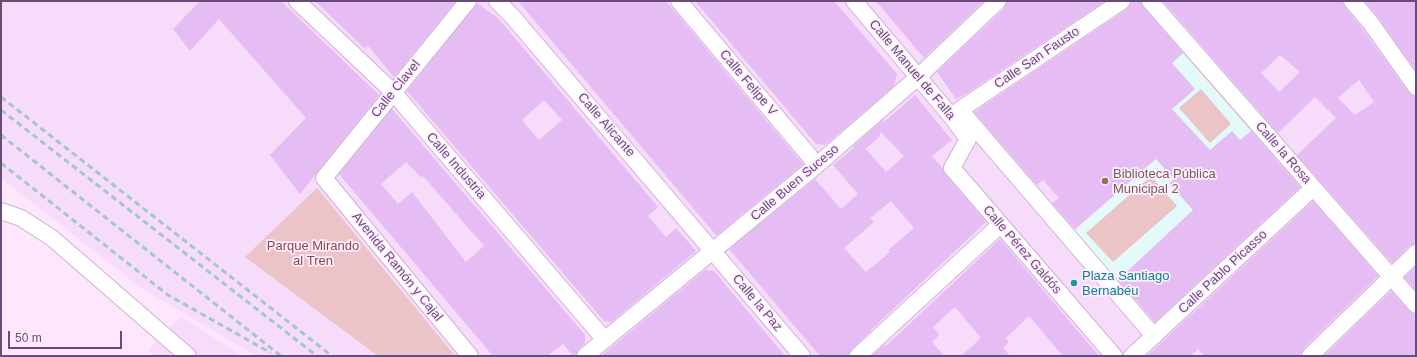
<!DOCTYPE html>
<html>
<head>
<meta charset="utf-8">
<style>
	body { margin:0 }
	#map { position:relative; width:1417px; height:357px; overflow:hidden; background:#fce7fd; font-family:Arial,sans-serif }
	canvas { display:block }
	.frame { position:absolute; inset:0; border:2px solid #6a4a78; pointer-events:none }
	.scale { position:absolute; left:8px; top:331px; width:114px; height:18px; box-sizing:border-box; border:2px solid #6a4a78; border-top:0; padding-left:5px; font-size:12px; line-height:14px; white-space:nowrap; color:#6a4a78; -webkit-text-stroke:3px #feeeff; paint-order:stroke }
</style>
</head>
<body>
<div id="map">
<canvas width="1417" height="357"></canvas>
<div class="frame"></div>
<div class="scale">50 m</div>
</div>
<script>
const context = document.querySelector('canvas').getContext('2d');
context.lineJoin = 'round';
function paint(path, color) { context.fillStyle = color; context.fill(path, 'evenodd'); }
const shape = rows => new Path2D(rows.map(r => 'M' + r).join(''));
function strokePath(path, color, width, dash) { context.strokeStyle = color; context.lineWidth = width; context.lineCap = dash ? 'butt' : 'round'; context.setLineDash(dash || []); context.stroke(path); }
function write(font, color, halo, rows, align = 'center') {
  context.font = font + ' Arial,sans-serif'; context.lineWidth = 3.5; context.setLineDash([]); context.textBaseline = 'middle'; context.strokeStyle = halo; context.fillStyle = color; for (const [text, x, y, turn = 0] of rows) {
    context.save(); context.translate(x, y); context.rotate((+turn || 0) * Math.PI / 180); context.textAlign = isNaN(turn) ? turn : align; if (halo) context.strokeText(text, 0, 0); context.fillText(text, 0, 0); context.restore();
  }
}
paint(shape([
	[1,1,1416,1,1416,356,256,356,141,288,1,178],
	[181,316,242,356,155,356,149,350]
]), '#f7dbfa');
paint(shape([
	[1183,53,1263,145,1116,282,1073,232,1143,170,1168,67]
]), '#e3faf9');
paint(shape([
	[1201,89,1231,124,1210,143,1179,108],
	[1151,176,1177,206,1113,262,1086,233],
	[317,188,455,356,378,356,245,257]
]), '#ecc4c7');
paint(shape([
	[200,1,281,1,379,95,300,194,270,155,306,118,219,19,190,51,173,29],
	[315,1,456,1,395,76,393,76,368,46,365,49],
	[518,1,666,1,803,164,717,235,716,235],
	[695,1,834,1,897,74,894,86,825,145,816,144],
	[876,1,984,1,924,58],
	[1007,1,1105,1,961,97,961,96,956,99,937,72,1005,8],
	[1131,1,1141,1,1143,7,1183,53,1172,63,1195,89,1172,109,1210,150,1232,131,1240,140,1251,131,1300,187,1155,322,1118,280,1193,210,1169,183,1174,179,1156,159,1075,229,1052,203,1059,198,1043,180,1037,185,974,112,1127,9,1130,6],
	[1163,1,1343,1,1345,7,1362,28,1408,92,1412,95,1416,96,1416,244,1409,246,1392,263,1297,155,1336,118,1315,97,1278,133],
	[1280,55,1300,72,1279,92,1261,73],
	[1359,80,1374,102,1355,115,1338,98],
	[1365,1,1416,1,1416,71,1378,17],
	[477,3,498,18,658,207,648,216,666,237,676,228,696,251,611,322,604,321,407,91],
	[544,100,562,120,539,140,522,120],
	[915,95,952,140,932,156,943,169,945,174,986,222,871,330,871,331,852,349,849,356,820,356,729,249,815,179,841,209,858,194,833,165,855,147,852,147,884,119,884,122],
	[881,132,904,156,886,172,865,148,867,148,879,137],
	[891,201,914,228,888,250,890,252,866,272,844,248,874,222,870,218],
	[392,109,585,335,585,343,579,349,576,356,573,356,563,344,547,356,493,356,339,174],
	[406,162,421,177,423,176,484,246,466,262,412,192,398,204,381,184],
	[1313,201,1378,276,1303,349,1301,356,1204,356,1198,349,1190,356,1147,356],
	[1000,239,1099,356,1063,356,1029,316,1006,338,1009,342,1003,348,1010,356,961,356,981,338,955,307,933,327,939,335,932,342,944,356,872,356,884,345,886,346],
	[1416,266,1416,291,1404,277],
	[705,270,714,271,785,356,601,356],
	[1391,291,1409,311,1416,314,1416,356,1324,356]
]), '#e5bdf4');
const street = shape([
	[297,1,393,92,605,340],
	[468,1,324,178,470,356],
	[497,1,512,16,802,356],
	[679,1,817,165],
	[854,1,951,116,968,139,952,168,1114,356],
	[1150,1,1416,305],
	[1352,1,1370,22,1416,87],
	[960,110,1154,336],
	[952,115,1122,1],
	[1,211,21,218,52,238,188,356],
	[585,356,817,165,918,77,998,1],
	[858,356,1000,225],
	[1132,356,1313,188],
	[1310,356,1416,253]
]);
strokePath(street, '#cdb1d5', 18);
strokePath(street, '#fff', 16);
strokePath(shape([
	[1,97,332,356],
	[1,110,317,356],
	[1,135,281,356],
	[1,163,168,295,271,353]
]), '#a4c8c3', 3, [6, 4]);
for (const [x, y, r, color] of [
	[1105,181,4,"#8d6e63"],
	[1074,283,4,"#0f9aa8"]
]) { const dot = new Path2D(); dot.arc(x, y, r, 0, 2 * Math.PI); context.fillStyle = color; context.fill(dot); strokePath(dot, '#feeeff', 1.5); }
write('13px', '#6a4a78', '#feeeff', [
	["Calle San Fausto",1037,58,-34],
	["Calle Manuel de Falla",912,70,50],
	["Calle Felipe V",748,83,50],
	["Calle Clavel",396,89,-51],
	["Calle Alicante",606,125,49],
	["Calle la Rosa",1283,153,49],
	["Calle Industria",456,166,49],
	["Calle Buen Suceso",795,183,-40],
	["Calle Pérez Galdós",1022,250,49],
	["Avenida Ramón y Cajal",397,267,51],
	["Calle Pablo Picasso",1223,272,-43],
	["Calle la Paz",757,303,50]
]);
write('13px', '#785e54', '#feeeff', [
	["Biblioteca Pública",1113,174],
	["Municipal 2",1113,189]
], 'left');
write('13px', '#8b4946', '#feeeff', [
	["Parque Mirando",313,246],
	["al Tren",313,261]
]);
write('13px', '#0d838f', '#feeeff', [
	["Plaza Santiago",1082,276],
	["Bernabéu",1082,291]
], 'left');
</script>
</body>
</html>
